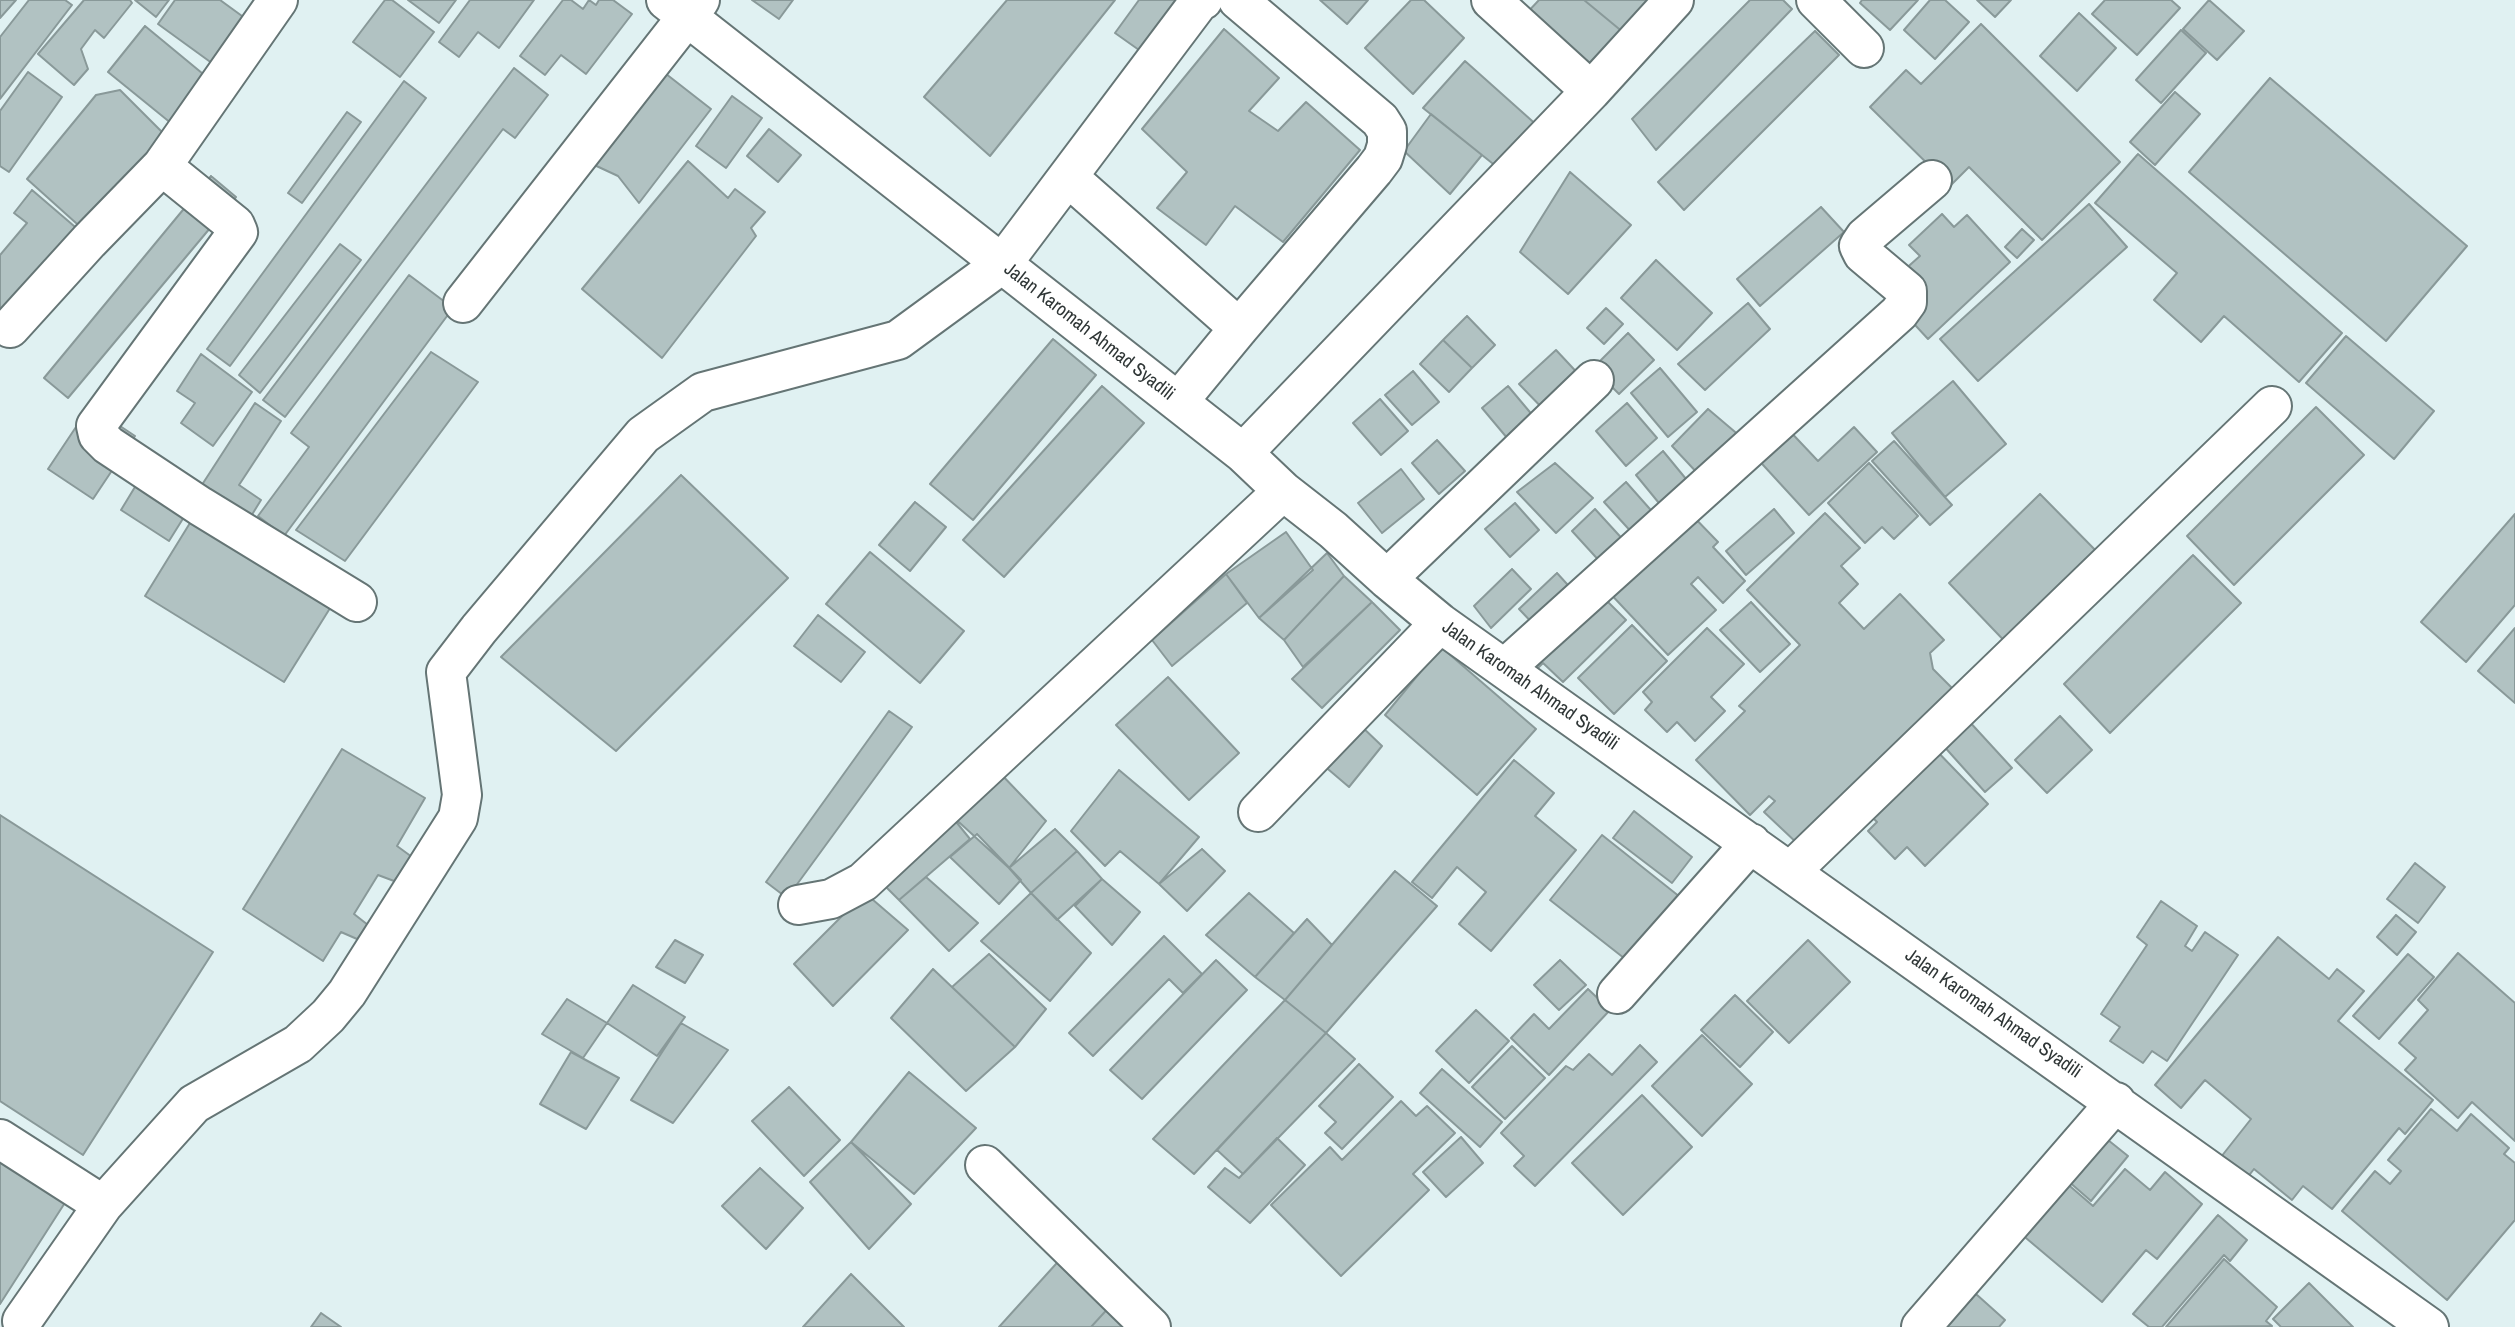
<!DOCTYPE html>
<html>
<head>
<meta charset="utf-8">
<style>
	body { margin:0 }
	canvas { display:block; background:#e0f1f2 }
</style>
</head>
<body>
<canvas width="2515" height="1327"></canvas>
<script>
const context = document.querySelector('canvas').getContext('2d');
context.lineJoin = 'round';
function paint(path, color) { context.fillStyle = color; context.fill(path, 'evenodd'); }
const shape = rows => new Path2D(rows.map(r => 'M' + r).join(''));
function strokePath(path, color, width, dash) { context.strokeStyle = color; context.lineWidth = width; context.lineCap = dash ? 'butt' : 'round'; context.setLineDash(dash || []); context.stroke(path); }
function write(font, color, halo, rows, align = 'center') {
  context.font = font + ' "Archivo Narrow",sans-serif'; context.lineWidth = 5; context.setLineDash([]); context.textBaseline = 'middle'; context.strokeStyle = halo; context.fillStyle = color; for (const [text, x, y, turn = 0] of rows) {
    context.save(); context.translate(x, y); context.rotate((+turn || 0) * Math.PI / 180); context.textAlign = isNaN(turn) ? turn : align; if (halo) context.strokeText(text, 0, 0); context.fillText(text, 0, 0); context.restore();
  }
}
const building = shape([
	[0,0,16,0,0,18,0,0],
	[29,0,65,0,72,5,0,99,0,37,29,0],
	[84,0,130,0,132,3,104,38,95,30,81,49,88,69,74,85,38,54,84,0],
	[135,0,169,0,156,17,135,0],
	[175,0,220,0,253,24,220,69,158,24,175,0],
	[385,0,392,0,434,32,400,77,353,42,385,0],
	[408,0,456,0,439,23,408,0],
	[470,0,534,0,499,48,478,32,459,57,439,42,470,0],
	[563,0,571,0,583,9,589,0,596,5,599,0,613,0,632,14,586,74,561,55,545,75,520,56,563,0],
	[752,0,793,0,779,19,752,0],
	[1007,0,1115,0,990,156,924,97,1007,0],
	[1139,0,1176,0,1139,50,1115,33,1139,0],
	[1320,0,1368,0,1347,24,1320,0],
	[1411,0,1424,0,1464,38,1413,94,1365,48,1411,0],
	[1539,0,1584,0,1624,33,1585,76,1523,17,1539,0],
	[1584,0,1652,0,1624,33,1584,0],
	[1750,0,1783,0,1792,9,1656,150,1632,119,1750,0],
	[1862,0,1918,0,1890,30,1860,3,1862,0],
	[1930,0,1945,0,1969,22,1935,59,1904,30,1930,0],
	[1977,0,2011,0,1995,17,1977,0],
	[2105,0,2171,0,2180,8,2137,55,2092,14,2105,0],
	[2209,0,2244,31,2217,60,2183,29,2209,0],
	[2079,13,2116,48,2077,91,2040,56,2079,13],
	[1981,24,2120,162,2042,240,1969,167,1950,186,1870,107,1906,70,1921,84,1981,24],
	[145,26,214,83,177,128,108,72,145,26],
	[1224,29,1279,78,1249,111,1278,131,1306,102,1360,150,1283,242,1235,206,1206,245,1157,208,1187,172,1142,129,1224,29],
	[2181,30,2206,53,2161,103,2136,80,2181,30],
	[1815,31,1839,55,1684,210,1658,182,1815,31],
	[1465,61,1540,128,1502,171,1423,108,1465,61],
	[514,68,548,95,515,138,503,129,285,417,263,400,514,68],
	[661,70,711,109,639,203,618,176,590,163,661,70],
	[28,72,62,97,9,172,0,166,0,111,28,72],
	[2270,78,2467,246,2386,341,2189,172,2270,78],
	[404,81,426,98,230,366,207,349,404,81],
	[120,90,166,136,86,232,27,179,96,95,120,90],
	[2175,92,2200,114,2155,165,2130,142,2175,92],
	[732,96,762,118,726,168,696,146,732,96],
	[347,112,361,122,302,203,288,193,347,112],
	[1431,114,1482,155,1450,194,1404,151,1431,114],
	[769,129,801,155,778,182,747,156,769,129],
	[2138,154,2342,333,2299,382,2224,316,2201,342,2154,300,2177,273,2095,203,2138,154],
	[688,161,728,198,735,189,765,212,751,228,756,236,662,358,582,289,688,161],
	[1570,172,1631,225,1568,294,1520,252,1570,172],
	[211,176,236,197,68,398,44,378,211,176],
	[32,190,81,232,0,329,0,255,27,223,14,213,32,190],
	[2089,204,2127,247,1978,381,1940,339,2089,204],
	[1821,207,1844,232,1760,306,1737,279,1821,207],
	[1942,214,1954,227,1967,215,2010,262,1928,339,1904,313,1902,272,1920,256,1909,245,1942,214],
	[2022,229,2034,240,2017,258,2005,247,2022,229],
	[340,244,361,260,260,393,239,375,340,244],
	[1656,260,1712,313,1677,350,1621,298,1656,260],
	[409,275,453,308,284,536,258,516,309,447,291,433,409,275],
	[1748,303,1770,329,1705,390,1678,364,1748,303],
	[1606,308,1623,324,1604,344,1587,328,1606,308],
	[1467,316,1495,345,1472,368,1443,340,1467,316],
	[1628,333,1654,360,1619,394,1593,368,1628,333],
	[2346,336,2434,411,2394,459,2306,383,2346,336],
	[1053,339,1096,375,973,520,930,484,1053,339],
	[1443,340,1472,368,1449,392,1420,364,1443,340],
	[1556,350,1584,380,1548,414,1519,384,1556,350],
	[431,352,478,382,345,561,296,530,431,352],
	[201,354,252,392,213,446,181,423,195,403,177,391,201,354],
	[1660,368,1697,412,1668,437,1631,393,1660,368],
	[1413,371,1439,402,1412,425,1385,395,1413,371],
	[1953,381,2006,444,1945,497,1892,433,1953,381],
	[1102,386,1144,423,1004,577,963,540,1102,386],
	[1508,386,1539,423,1513,445,1482,408,1508,386],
	[1380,399,1408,431,1381,455,1353,423,1380,399],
	[255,403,281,421,239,485,261,500,245,526,196,494,255,403],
	[1627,403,1657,438,1626,466,1596,431,1627,403],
	[90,406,135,436,93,499,48,469,90,406],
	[2316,407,2364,455,2234,585,2187,536,2316,407],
	[1708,409,1741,437,1701,477,1672,446,1708,409],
	[1784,425,1818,461,1854,427,1877,452,1809,515,1753,454,1784,425],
	[1437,440,1465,471,1439,494,1412,463,1437,440],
	[1894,441,1952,505,1930,525,1872,461,1894,441],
	[1663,451,1691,485,1663,508,1636,475,1663,451],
	[155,454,204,485,169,541,121,510,155,454],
	[1555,463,1593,498,1556,533,1517,492,1555,463],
	[1869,463,1918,516,1894,539,1882,527,1865,543,1828,503,1869,463],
	[1401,469,1424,499,1382,533,1358,503,1401,469],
	[681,475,788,578,616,751,501,657,681,475],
	[1626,482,1657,517,1635,536,1604,502,1626,482],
	[2040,494,2107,562,2014,651,1949,583,2040,494],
	[915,502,946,527,910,571,879,545,915,502],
	[1515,503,1539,530,1510,557,1485,529,1515,503],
	[1595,509,1627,544,1603,565,1572,531,1595,509],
	[1774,509,1794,533,1746,575,1726,551,1774,509],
	[198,510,337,597,284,682,145,596,198,510],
	[1687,510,1718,542,1713,547,1745,581,1723,603,1698,577,1691,584,1716,610,1668,655,1605,588,1687,510],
	[1825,513,1860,548,1841,566,1858,584,1839,603,1864,629,1900,594,1944,640,1930,653,1933,669,1958,694,1799,845,1764,812,1775,801,1769,796,1750,815,1696,760,1745,711,1739,706,1800,645,1747,590,1825,513],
	[2515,514,2515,605,2466,662,2421,622,2515,514],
	[1286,532,1313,570,1259,618,1226,574,1286,532],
	[870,552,964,631,920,683,826,604,870,552],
	[1327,553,1344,576,1284,640,1259,618,1327,553],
	[2193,555,2241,603,2110,733,2064,684,2193,555],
	[1512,569,1531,589,1491,628,1474,606,1512,569],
	[1557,573,1576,594,1538,629,1519,609,1557,573],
	[1226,574,1247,603,1172,666,1152,640,1226,574],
	[1344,576,1372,602,1303,667,1284,640,1344,576],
	[1595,589,1626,620,1563,682,1543,663,1537,669,1525,656,1595,589],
	[1372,602,1400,630,1322,708,1292,679,1372,602],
	[1751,602,1790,644,1760,672,1720,630,1751,602],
	[818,615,865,652,841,682,794,646,818,615],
	[1632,625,1667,661,1614,714,1578,678,1632,625],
	[1707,628,1744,664,1711,697,1725,711,1695,741,1677,722,1667,732,1645,710,1652,702,1643,692,1707,628],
	[2515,628,2515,703,2478,671,2515,628],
	[1441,647,1536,729,1477,795,1385,715,1441,647],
	[1168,677,1239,753,1189,800,1116,725,1168,677],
	[889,711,912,727,787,898,766,882,889,711],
	[2060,716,2092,750,2047,793,2015,760,2060,716],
	[1967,719,2012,768,1985,792,1941,743,1967,719],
	[1359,724,1382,746,1349,787,1322,764,1359,724],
	[1930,744,1988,804,1925,866,1907,847,1895,859,1868,831,1877,822,1863,808,1930,744],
	[342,749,425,798,397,846,412,857,394,881,378,875,354,914,368,925,357,939,341,932,323,961,243,909,342,749],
	[1514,760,1554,793,1535,816,1576,850,1491,951,1459,924,1486,892,1457,867,1432,898,1412,882,1514,760],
	[1119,770,1199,837,1159,884,1120,851,1105,866,1071,831,1119,770],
	[998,771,1046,821,1009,868,949,813,998,771],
	[1634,811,1692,857,1672,883,1613,838,1634,811],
	[949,813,970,839,899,900,877,878,949,813],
	[0,815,213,952,83,1155,0,1101,0,815],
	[1055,829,1077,851,1031,893,1009,868,1055,829],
	[977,834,1021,880,999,904,950,857,977,834],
	[1602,835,1680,897,1629,962,1550,900,1602,835],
	[1202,849,1225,871,1187,911,1159,884,1202,849],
	[1077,851,1102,879,1057,920,1031,893,1077,851],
	[2415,863,2445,887,2418,923,2387,899,2415,863],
	[1395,871,1437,906,1326,1033,1285,1000,1395,871],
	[926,877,978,923,949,951,899,900,926,877],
	[1102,879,1140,912,1112,945,1075,906,1102,879],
	[865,893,908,930,833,1006,794,964,865,893],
	[1031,893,1091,953,1050,1001,981,941,1031,893],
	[1249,893,1294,933,1255,977,1206,935,1249,893],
	[2161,901,2197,926,2185,946,2192,951,2205,932,2238,955,2167,1061,2152,1051,2143,1063,2110,1041,2120,1027,2101,1014,2147,945,2137,937,2161,901],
	[2396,915,2416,932,2397,955,2377,937,2396,915],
	[1307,919,1332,945,1285,1000,1255,977,1307,919],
	[1164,936,1202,974,1183,993,1169,979,1093,1056,1069,1033,1164,936],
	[2278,937,2329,979,2337,969,2364,991,2338,1021,2433,1100,2405,1134,2399,1128,2332,1209,2303,1186,2292,1200,2254,1169,2243,1183,2217,1162,2251,1119,2205,1080,2181,1108,2155,1085,2278,937],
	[675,940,703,955,685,983,656,967,675,940],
	[1808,940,1850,982,1789,1043,1747,1001,1808,940],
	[2458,953,2515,1003,2515,1141,2472,1102,2458,1118,2405,1070,2416,1058,2399,1043,2428,1010,2418,1000,2458,953],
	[989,954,1046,1009,1015,1047,952,987,989,954],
	[2408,954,2434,977,2379,1039,2353,1016,2408,954],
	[1216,960,1247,990,1142,1099,1110,1070,1216,960],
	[1560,960,1586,985,1559,1010,1534,985,1560,960],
	[933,969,1015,1047,966,1091,891,1018,933,969],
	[633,985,685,1017,657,1056,607,1023,633,985],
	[1588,989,1610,1010,1549,1075,1511,1038,1534,1014,1549,1029,1588,989],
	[1735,995,1773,1032,1740,1067,1701,1030,1735,995],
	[567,999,607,1023,583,1058,542,1034,567,999],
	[1285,1000,1326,1033,1194,1174,1153,1139,1285,1000],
	[1476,1010,1509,1041,1469,1083,1436,1051,1476,1010],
	[681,1023,728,1050,673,1123,631,1100,681,1023],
	[1326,1033,1355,1059,1243,1174,1217,1150,1326,1033],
	[1702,1035,1752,1084,1702,1136,1652,1086,1702,1035],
	[1640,1045,1657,1062,1535,1186,1514,1166,1524,1156,1501,1133,1566,1066,1573,1070,1589,1054,1612,1075,1640,1045],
	[1512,1046,1545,1078,1505,1119,1472,1087,1512,1046],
	[571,1052,619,1078,586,1129,540,1104,571,1052],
	[1359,1064,1393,1097,1342,1149,1325,1133,1336,1122,1319,1106,1359,1064],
	[1442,1069,1502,1122,1480,1147,1420,1093,1442,1069],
	[909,1072,976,1128,914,1194,851,1142,909,1072],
	[789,1087,840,1140,804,1176,752,1121,789,1087],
	[1642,1095,1692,1147,1623,1215,1572,1163,1642,1095],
	[1401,1101,1416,1116,1427,1106,1455,1133,1413,1174,1429,1190,1341,1276,1271,1205,1330,1147,1342,1160,1401,1101],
	[2431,1109,2457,1131,2471,1114,2509,1148,2504,1154,2515,1163,2515,1220,2447,1300,2342,1211,2375,1171,2390,1184,2401,1171,2388,1160,2431,1109],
	[2103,1136,2128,1156,2091,1201,2067,1180,2103,1136],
	[1461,1137,1483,1163,1446,1197,1423,1172,1461,1137],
	[1277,1138,1305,1165,1250,1223,1208,1187,1225,1168,1239,1178,1277,1138],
	[851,1142,911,1204,869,1249,810,1182,851,1142],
	[0,1154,68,1198,0,1304,0,1154],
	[760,1168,803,1208,766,1249,722,1206,760,1168],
	[2125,1169,2150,1190,2165,1172,2202,1204,2157,1259,2146,1250,2102,1302,2020,1233,2064,1181,2093,1206,2125,1169],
	[2218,1215,2247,1240,2230,1261,2224,1255,2162,1327,2149,1327,2133,1314,2218,1215],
	[1065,1254,1113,1303,1091,1327,999,1327,1065,1254],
	[2224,1259,2277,1307,2266,1321,2272,1326,2166,1327,2224,1259],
	[851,1274,904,1327,803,1327,851,1274],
	[2309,1283,2353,1327,2281,1327,2273,1319,2309,1283],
	[1976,1294,2005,1320,1999,1327,1929,1327,1953,1319,1976,1294],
	[1113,1303,1137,1327,1091,1327,1113,1303],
	[321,1313,341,1327,311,1327,321,1313]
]);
paint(building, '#b1c2c2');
strokePath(building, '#899999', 2);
const minor = shape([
	[666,0,1243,453,1283,491,1333,530,1387,579,1440,623,2429,1327],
	[1491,0,1591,91],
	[1816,0,1864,48],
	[162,166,235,225,238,232,96,426,98,435,108,445,200,506,357,602],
	[1068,177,1239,328],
	[463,303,700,0],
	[10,328,89,241,162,166,278,0],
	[1178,402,1239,328,1374,170,1383,158,1387,145,1387,131,1380,120,1238,0],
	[1243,453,1591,91,1674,0],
	[1387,579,1594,380],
	[1505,668,1899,313,1907,302,1907,291,1863,254,1859,246,1865,237,1932,180],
	[1258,812,1440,623],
	[1791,871,2272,406],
	[798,905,831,899,863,882,1283,491],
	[1617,994,1751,843],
	[0,1139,103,1205],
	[985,1165,1151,1327],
	[22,1321,103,1205,194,1104,298,1044,328,1016,347,993,458,818,462,795,446,672,479,629,643,435,703,392,898,340,1002,264,1199,2,1203,0],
	[1921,1327,2116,1102]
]);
strokePath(minor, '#657575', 42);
strokePath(minor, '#fff', 38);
write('19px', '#2f3636', '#fff', [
	["Jalan Karomah Ahmad Syadili",1089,332,38],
	["Jalan Karomah Ahmad Syadili",1530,686,35],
	["Jalan Karomah Ahmad Syadili",1993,1014,35]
]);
</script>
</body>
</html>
